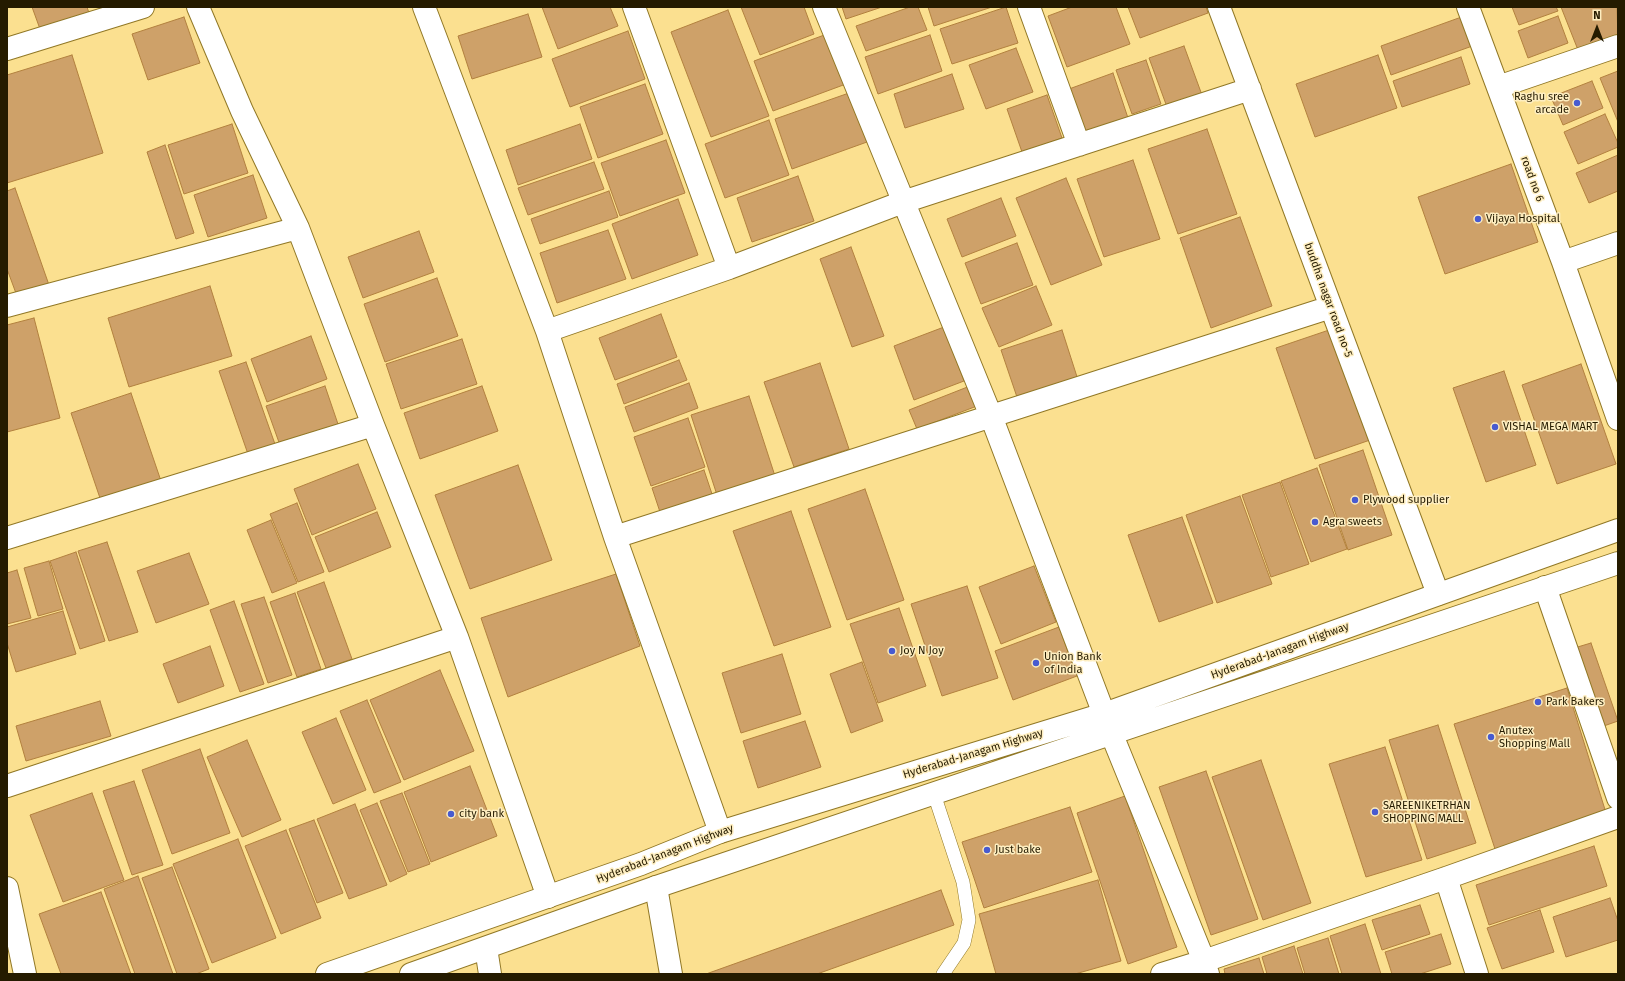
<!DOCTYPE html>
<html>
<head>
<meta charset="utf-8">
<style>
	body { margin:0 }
	#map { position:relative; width:1625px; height:981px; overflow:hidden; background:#fbe090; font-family:"Fira Sans",sans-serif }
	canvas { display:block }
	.frame { position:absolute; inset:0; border:8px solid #251b00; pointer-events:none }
	.north { position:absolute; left:1577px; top:8px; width:40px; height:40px; -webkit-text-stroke:3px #feeec0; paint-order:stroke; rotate:0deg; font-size:11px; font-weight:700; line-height:16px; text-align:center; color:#251b00 }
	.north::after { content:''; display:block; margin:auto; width:14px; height:18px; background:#251b00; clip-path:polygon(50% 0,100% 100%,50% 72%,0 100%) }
</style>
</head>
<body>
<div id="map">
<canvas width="1625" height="981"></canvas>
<div class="frame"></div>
<div class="north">N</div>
</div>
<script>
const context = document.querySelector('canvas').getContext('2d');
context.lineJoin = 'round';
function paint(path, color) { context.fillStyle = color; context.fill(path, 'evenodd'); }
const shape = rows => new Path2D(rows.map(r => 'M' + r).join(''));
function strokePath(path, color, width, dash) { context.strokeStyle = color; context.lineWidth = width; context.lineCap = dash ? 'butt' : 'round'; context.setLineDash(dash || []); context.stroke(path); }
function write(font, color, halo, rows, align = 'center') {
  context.font = font + ' "Fira Sans",sans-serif'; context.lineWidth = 3; context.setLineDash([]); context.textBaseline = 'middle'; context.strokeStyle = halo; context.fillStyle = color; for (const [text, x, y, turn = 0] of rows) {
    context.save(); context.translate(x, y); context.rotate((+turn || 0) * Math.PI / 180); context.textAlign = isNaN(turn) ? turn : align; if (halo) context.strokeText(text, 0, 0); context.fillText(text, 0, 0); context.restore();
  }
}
const building = shape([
	[32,7,87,7,89,13,40,29,32,7],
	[542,7,610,7,618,26,558,49,542,7],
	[741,7,804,7,814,34,760,55,741,7],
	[842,7,882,7,846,19,842,7],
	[910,7,918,7,927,30,866,51,856,26,910,7],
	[928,7,992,7,934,26,928,7],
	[1006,7,1018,43,952,64,940,29,1006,7],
	[1072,7,1116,7,1130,44,1067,67,1048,16,1072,7],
	[1128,7,1206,7,1208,13,1140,38,1128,7],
	[1512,7,1556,7,1558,11,1519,25,1512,7],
	[1561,7,1617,7,1618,40,1580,55,1561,7],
	[728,10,769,116,711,137,671,32,728,10],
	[528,14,542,57,472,79,458,36,528,14],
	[1467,15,1478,44,1391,75,1381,46,1467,15],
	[1558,16,1568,43,1528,58,1518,31,1558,16],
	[184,17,200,63,148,80,132,34,184,17],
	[628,31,645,79,570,107,552,59,628,31],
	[827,34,846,84,773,111,754,61,827,34],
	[930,35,942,71,878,94,865,57,930,35],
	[1184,46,1202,95,1167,107,1149,58,1184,46],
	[1016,48,1033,92,986,109,969,65,1016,48],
	[72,55,103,153,7,183,7,75,72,55],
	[1378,55,1397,108,1315,137,1296,84,1378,55],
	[1461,57,1470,84,1402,107,1393,81,1461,57],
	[1146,60,1161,104,1132,114,1116,70,1146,60],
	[1618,71,1618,122,1600,78,1618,71],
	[1113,73,1128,118,1085,133,1069,89,1113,73],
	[952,74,964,109,905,128,894,94,952,74],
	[1592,81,1603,108,1563,125,1551,97,1592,81],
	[645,84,663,134,598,158,580,107,645,84],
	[849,93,867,142,792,169,775,119,849,93],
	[1047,95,1062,138,1022,152,1007,109,1047,95],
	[1605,114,1618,143,1618,147,1578,164,1564,132,1605,114],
	[769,120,789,175,725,198,705,144,769,120],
	[232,124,248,173,184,194,168,145,232,124],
	[580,124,592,159,518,185,506,150,580,124],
	[1207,129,1237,214,1178,234,1148,149,1207,129],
	[666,140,685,193,620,216,601,163,666,140],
	[165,145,194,233,176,239,147,152,165,145],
	[1618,155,1618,191,1589,203,1576,173,1618,155],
	[1133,160,1160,239,1104,257,1077,179,1133,160],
	[594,162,604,189,528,215,518,188,594,162],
	[1511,164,1538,242,1445,274,1418,197,1511,164],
	[253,175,267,218,208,237,194,195,253,175],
	[798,176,814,221,752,242,737,198,798,176],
	[1066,178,1102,265,1051,285,1016,198,1066,178],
	[15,188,49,285,17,296,7,269,7,191,15,188],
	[609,191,618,217,540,244,531,219,609,191],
	[1001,198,1016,236,962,257,947,219,1001,198],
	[678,199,698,255,632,279,612,224,678,199],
	[1240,217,1272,306,1211,328,1180,238,1240,217],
	[608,230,626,279,557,303,540,253,608,230],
	[419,231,434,272,363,298,348,257,419,231],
	[1017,243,1033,285,981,304,965,263,1017,243],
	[851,247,884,336,852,347,820,259,851,247],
	[437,278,458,336,385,362,364,304,437,278],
	[210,286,232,356,129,387,108,318,210,286],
	[1036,286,1052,325,999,347,982,308,1036,286],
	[661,314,677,357,615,380,599,338,661,314],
	[34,318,60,418,7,432,7,325,34,318],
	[944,327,964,381,914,400,894,346,944,327],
	[1335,328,1373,439,1315,459,1276,348,1335,328],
	[1062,330,1079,383,1019,403,1001,350,1062,330],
	[311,336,327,379,267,402,251,359,311,336],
	[462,339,477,384,401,409,386,364,462,339],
	[679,360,687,380,624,404,617,384,679,360],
	[246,362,276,447,249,457,219,371,246,362],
	[820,363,849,449,794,467,764,382,820,363],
	[1581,364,1616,464,1557,484,1522,385,1581,364],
	[1504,371,1536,465,1486,482,1453,388,1504,371],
	[689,383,698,408,634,432,625,407,689,383],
	[325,386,339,427,281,448,266,406,325,386],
	[482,386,498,431,420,459,404,413,482,386],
	[970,386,977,406,917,429,909,410,970,386],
	[131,393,161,481,101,501,71,413,131,393],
	[749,396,775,476,717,495,691,415,749,396],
	[688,418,705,467,651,486,634,437,688,418],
	[1363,450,1392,535,1348,550,1319,465,1363,450],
	[358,464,376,509,312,535,294,489,358,464],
	[518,465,552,560,470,589,435,495,518,465],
	[1317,468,1347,549,1311,562,1281,481,1317,468],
	[704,470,712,494,660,512,652,488,704,470],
	[1280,482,1309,564,1271,577,1242,495,1280,482],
	[865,489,904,600,847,620,808,509,865,489],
	[1240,496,1272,584,1217,603,1186,515,1240,496],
	[297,503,324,572,298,582,270,514,297,503],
	[791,511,831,627,774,646,733,531,791,511],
	[377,512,391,547,329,572,315,537,377,512],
	[1182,517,1213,603,1159,622,1128,535,1182,517],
	[271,520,297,583,272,593,247,530,271,520],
	[107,542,138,632,109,641,78,551,107,542],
	[76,552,105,641,80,649,50,561,76,552],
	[189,553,209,604,156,623,137,571,189,553],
	[49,561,63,609,38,616,24,568,49,561],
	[1034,566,1056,622,1001,644,979,587,1034,566],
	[17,570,31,618,7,624,7,573,17,570],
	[616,574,640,646,508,697,481,618,616,574],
	[324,582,352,659,326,668,297,592,324,582],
	[967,586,998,678,942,696,911,604,967,586],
	[295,593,321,669,297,677,270,602,295,593],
	[264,597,292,675,268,683,241,604,264,597],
	[234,601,264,684,240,692,210,610,234,601],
	[899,608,926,686,878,703,850,624,899,608],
	[63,611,76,654,16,672,7,643,7,627,63,611],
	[1059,627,1077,676,1013,700,995,651,1059,627],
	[1591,643,1618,721,1598,728,1571,649,1591,643],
	[210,646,224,686,178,703,163,664,210,646],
	[782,654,801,714,741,733,722,673,782,654],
	[862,662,883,721,851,733,830,674,862,662],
	[440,670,474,751,404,780,370,700,440,670],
	[1567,688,1607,816,1496,852,1454,724,1567,688],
	[367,700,401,782,374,793,340,711,367,700],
	[100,701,111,736,26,761,16,726,100,701],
	[336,718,366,790,333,804,302,732,336,718],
	[805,721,821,767,758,788,743,741,805,721],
	[1438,725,1476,843,1427,859,1389,740,1438,725],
	[247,740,281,820,242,837,207,757,247,740],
	[1385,747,1422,860,1366,877,1329,764,1385,747],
	[200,749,230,833,172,854,142,770,200,749],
	[1261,760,1311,903,1263,920,1212,777,1261,760],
	[470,766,497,836,431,862,404,792,470,766],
	[1206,771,1258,919,1211,935,1159,787,1206,771],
	[134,781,163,865,132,875,103,791,134,781],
	[92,793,124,880,63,902,30,815,92,793],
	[402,793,430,864,408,872,380,801,402,793],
	[1125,796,1177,947,1128,964,1077,813,1125,796],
	[377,803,407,874,390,882,360,810,377,803],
	[355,804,387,885,349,899,317,819,355,804],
	[1070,807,1092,872,984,908,962,842,1070,807],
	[314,820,343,893,317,903,289,829,314,820],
	[286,830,321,918,281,934,245,846,286,830],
	[238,839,276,938,212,963,173,864,238,839],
	[1594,846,1607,886,1489,925,1476,885,1594,846],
	[172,867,209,969,196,974,177,974,142,878,172,867],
	[138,876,173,974,135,974,104,889,138,876],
	[1098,880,1121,961,1075,974,996,974,979,914,1098,880],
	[941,890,954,925,817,974,706,974,941,890],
	[101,892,131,974,61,974,39,914,101,892],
	[1610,898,1618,921,1618,940,1566,957,1553,917,1610,898],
	[1420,905,1430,934,1382,950,1372,920,1420,905],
	[1540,910,1554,952,1502,969,1487,928,1540,910],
	[1365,924,1381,974,1342,974,1330,936,1365,924],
	[1441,934,1451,964,1420,974,1392,974,1385,952,1441,934],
	[1328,938,1339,974,1305,974,1297,948,1328,938],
	[1294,946,1303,974,1267,974,1262,957,1294,946],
	[1259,958,1264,974,1225,974,1224,969,1259,958]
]);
paint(building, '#cea169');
strokePath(building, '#b2803e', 1);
const lane = shape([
	[934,794,963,882,969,920,964,943,943,974]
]);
const street = shape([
	[198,7,242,111,298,228,373,425,457,637,548,897],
	[424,7,547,331,615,537,720,832],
	[634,7,729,268],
	[824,7,991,416,1104,714],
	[1029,7,1079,145],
	[1219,7,1438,594],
	[1468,7,1563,262,1618,419],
	[7,49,143,7],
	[1498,87,1618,46],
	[1563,262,1618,243],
	[7,306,298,228],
	[547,331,729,268,903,202,1250,89],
	[615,537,1331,307],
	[7,538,373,425],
	[1545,587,1618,798],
	[1112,735,1204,961,1208,974],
	[7,786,457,637],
	[1446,878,1477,974],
	[656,887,671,974],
	[7,888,25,974],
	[486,948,490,974],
	[1162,974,1204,961,1446,878,1618,817]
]);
const highway = shape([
	[327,974,641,864,720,832,1104,714,1618,530],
	[411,974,656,887,1618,563]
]);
strokePath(lane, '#917826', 14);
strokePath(street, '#917826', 24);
strokePath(highway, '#917826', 24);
strokePath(lane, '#fff', 13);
strokePath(street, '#fff', 22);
strokePath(highway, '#fff', 22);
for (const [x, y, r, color] of [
	[1577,103,4,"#485bd0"],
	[1478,219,4,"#485bd0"],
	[1495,427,4,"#485bd0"],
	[1355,500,4,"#485bd0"],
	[1315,522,4,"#485bd0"],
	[892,651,4,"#485bd0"],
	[1036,663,4,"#485bd0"],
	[1538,702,4,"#485bd0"],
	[1491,737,4,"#485bd0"],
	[1375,812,4,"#485bd0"],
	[451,814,4,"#485bd0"],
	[987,850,4,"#485bd0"]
]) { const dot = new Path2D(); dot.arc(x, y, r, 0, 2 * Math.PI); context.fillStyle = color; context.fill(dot); strokePath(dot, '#feeec0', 1.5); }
write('11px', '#251b00', '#feeec0', [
	["Raghu sree",1569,97,"right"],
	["arcade",1569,110,"right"],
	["Vijaya Hospital",1486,219],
	["VISHAL MEGA MART",1503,427],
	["Plywood supplier",1363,500],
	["Agra sweets",1323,522],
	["Joy N Joy",900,651],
	["Union Bank",1044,657],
	["of India",1044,670],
	["Park Bakers",1546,702],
	["Anutex",1499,731],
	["Shopping Mall",1499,744],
	["SAREENIKETRHAN",1383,806],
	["SHOPPING MALL",1383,819],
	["city bank",459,814],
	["Just bake",995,850]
], 'left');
write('11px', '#251b00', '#feeec0', [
	["road no 6",1532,179,70],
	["buddha nagar road no-5",1328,300,70],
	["Hyderabad-Janagam Highway",1280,651,-20],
	["Hyderabad-Janagam Highway",973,754,-17],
	["Hyderabad-Janagam Highway",665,854,-21]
]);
</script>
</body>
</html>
